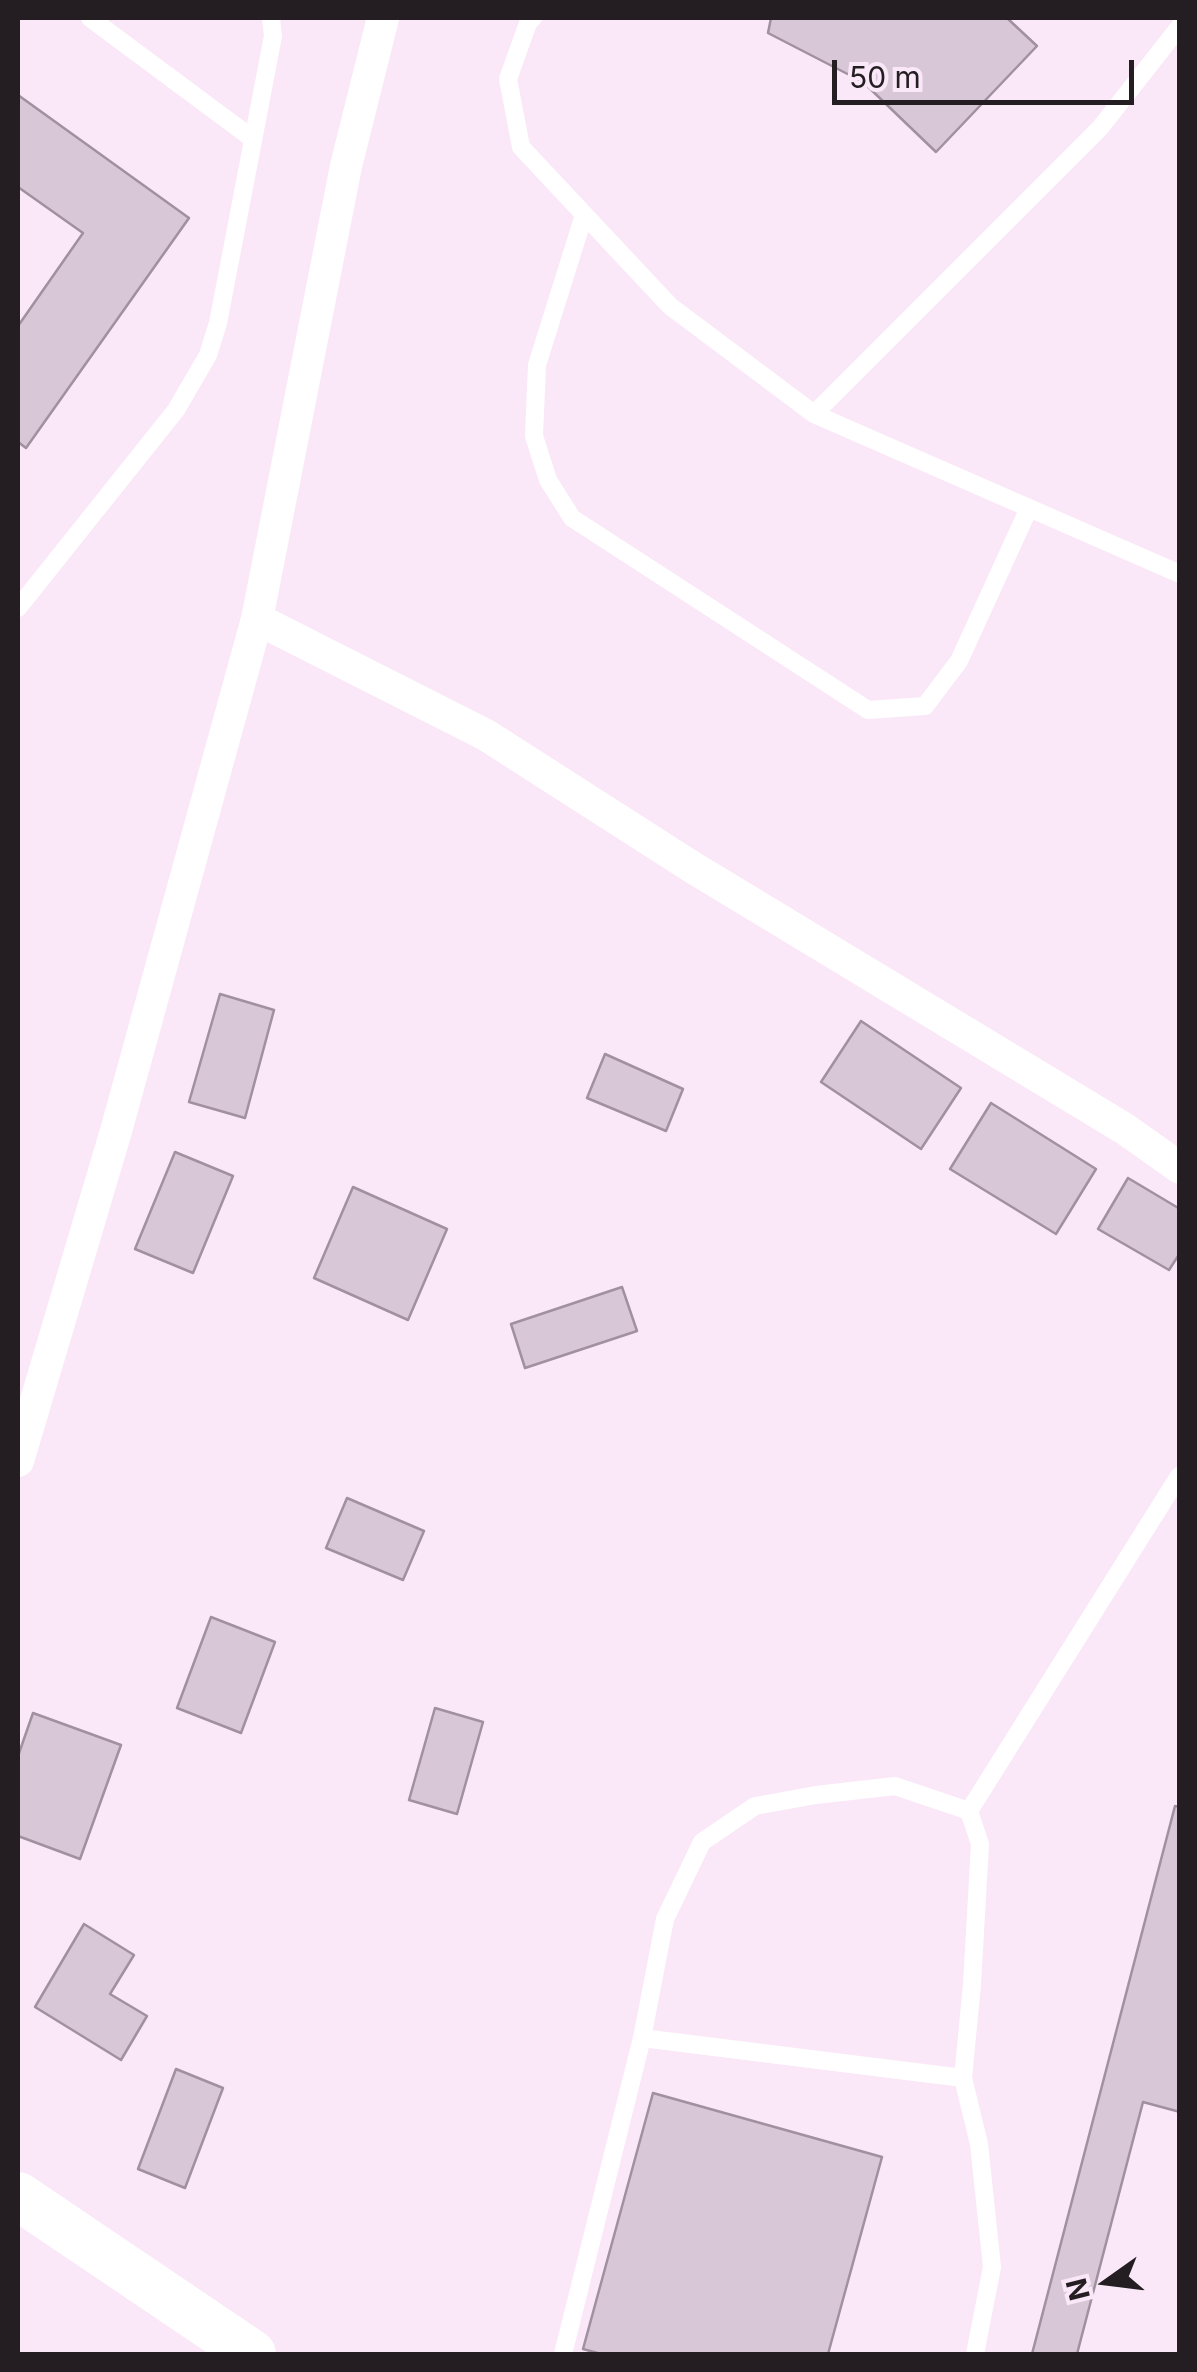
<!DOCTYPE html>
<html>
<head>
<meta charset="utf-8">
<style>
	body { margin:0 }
	#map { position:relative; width:1197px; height:2372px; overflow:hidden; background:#fae8f8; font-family:Inter,sans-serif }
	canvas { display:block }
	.frame { position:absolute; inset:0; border:20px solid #241e23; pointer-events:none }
	.north { position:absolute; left:1057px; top:2232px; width:100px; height:100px; -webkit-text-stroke:8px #fae8f8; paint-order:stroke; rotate:256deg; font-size:28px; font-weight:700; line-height:40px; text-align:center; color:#241e23 }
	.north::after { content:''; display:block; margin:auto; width:35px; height:45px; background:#241e23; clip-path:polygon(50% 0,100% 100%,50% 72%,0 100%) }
	.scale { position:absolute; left:832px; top:60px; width:302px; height:45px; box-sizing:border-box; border:5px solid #241e23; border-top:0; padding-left:12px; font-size:30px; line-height:35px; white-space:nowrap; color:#241e23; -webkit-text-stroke:8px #fae8f8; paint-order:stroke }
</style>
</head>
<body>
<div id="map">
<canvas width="1197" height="2372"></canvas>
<div class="frame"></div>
<div class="north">N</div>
<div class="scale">50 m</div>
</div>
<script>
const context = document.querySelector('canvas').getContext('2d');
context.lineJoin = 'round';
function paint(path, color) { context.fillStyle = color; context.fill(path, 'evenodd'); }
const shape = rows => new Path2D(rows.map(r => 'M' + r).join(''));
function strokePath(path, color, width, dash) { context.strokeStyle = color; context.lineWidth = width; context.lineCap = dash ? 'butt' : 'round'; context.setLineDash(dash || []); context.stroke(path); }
const building = shape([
	[771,18,1007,18,1037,46,936,152,863,82,768,33,771,18],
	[18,95,189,218,26,448,18,442,18,326,83,233,18,187,18,95],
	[220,994,274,1010,245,1118,189,1102,220,994],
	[861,1021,961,1088,921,1149,821,1082,861,1021],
	[605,1054,683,1089,666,1131,587,1098,605,1054],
	[991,1103,1096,1169,1056,1234,950,1169,991,1103],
	[175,1152,233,1176,193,1273,135,1249,175,1152],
	[1128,1178,1180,1209,1180,1253,1169,1270,1098,1229,1128,1178],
	[353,1187,447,1229,408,1320,314,1278,353,1187],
	[622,1287,637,1331,525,1368,511,1324,622,1287],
	[347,1498,424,1531,403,1580,326,1548,347,1498],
	[211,1617,275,1642,241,1733,177,1708,211,1617],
	[435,1708,483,1722,457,1814,409,1800,435,1708],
	[33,1713,121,1745,80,1859,18,1836,18,1756,33,1713],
	[1175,1806,1180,1807,1180,2112,1143,2102,1077,2354,1032,2354,1175,1806],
	[84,1924,134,1955,110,1994,147,2016,121,2060,35,2007,84,1924],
	[176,2069,223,2088,185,2188,138,2169,176,2069],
	[653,2093,882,2157,828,2354,601,2354,583,2349,653,2093]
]);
paint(building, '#d8c7d6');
strokePath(building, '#a1909f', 2.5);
strokePath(shape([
	[90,18,253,139],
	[533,18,528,23,508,79,521,147,670,306,814,414,1180,574],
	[584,215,537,365,534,436,548,480,572,518,868,710,925,706,959,661,1029,508],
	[814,414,1100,128,1180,26],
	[18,608,176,410,208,355,218,323,273,36,271,18],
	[969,1811,980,1844,972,1984,963,2078,979,2144,992,2267,975,2354],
	[642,2038,963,2078],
	[563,2354,642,2038,665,1919,702,1842,755,1806,816,1795,895,1786,969,1811,1179,1476]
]), '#fff', 18);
strokePath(shape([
	[257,619,486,735,692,867,1125,1129,1180,1168],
	[18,1461,116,1131,257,619,346,166,383,18]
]), '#fff', 32);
strokePath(shape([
	[18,2196,252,2354]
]), '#fff', 48);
</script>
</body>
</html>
